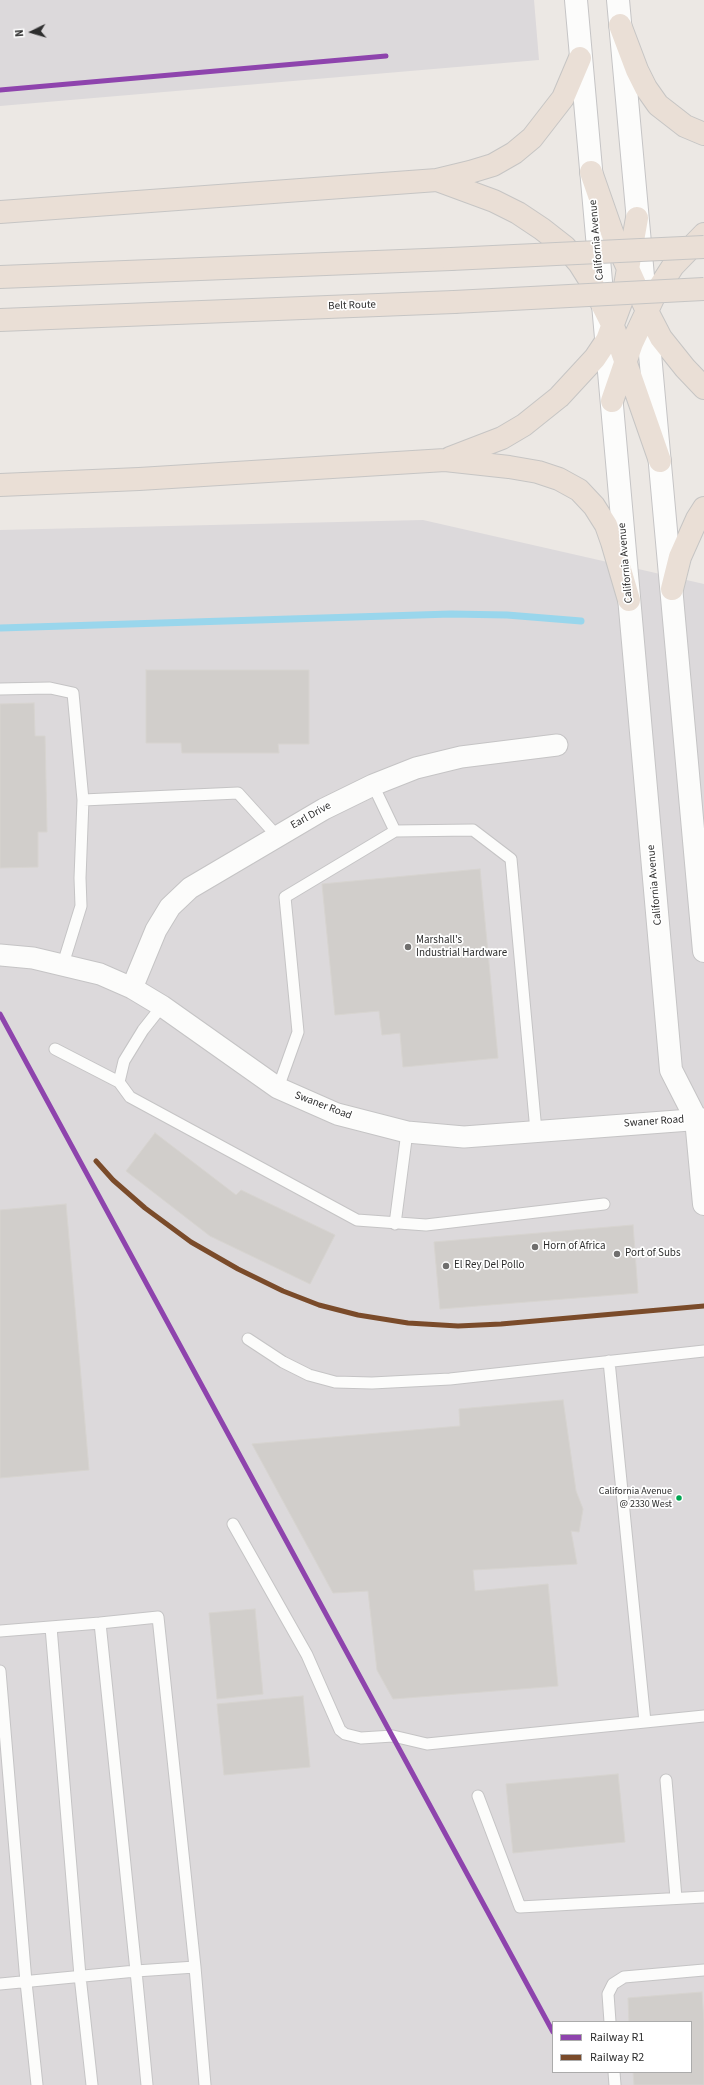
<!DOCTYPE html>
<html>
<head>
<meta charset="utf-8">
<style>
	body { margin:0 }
	#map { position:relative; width:704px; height:2085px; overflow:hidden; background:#ece8e4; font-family:"Source Sans 3",sans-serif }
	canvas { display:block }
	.legend { position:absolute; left:552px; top:2021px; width:140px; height:52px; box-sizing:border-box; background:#fff; border:1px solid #ababab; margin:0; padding:5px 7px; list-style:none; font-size:12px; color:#2e2e2e }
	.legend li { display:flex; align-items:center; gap:8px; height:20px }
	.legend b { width:20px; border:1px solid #ababab }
	.north { position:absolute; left:12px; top:12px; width:40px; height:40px; -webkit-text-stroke:3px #fff; paint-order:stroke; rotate:265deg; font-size:11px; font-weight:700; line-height:16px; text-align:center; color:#2e2e2e }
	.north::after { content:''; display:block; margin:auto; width:14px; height:18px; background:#2e2e2e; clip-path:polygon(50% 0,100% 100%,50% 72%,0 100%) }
</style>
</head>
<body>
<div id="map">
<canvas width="704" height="2085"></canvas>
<ul class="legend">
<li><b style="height:5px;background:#8e44ad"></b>Railway R1</li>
<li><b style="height:5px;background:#7a4b2a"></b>Railway R2</li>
</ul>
<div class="north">N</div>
</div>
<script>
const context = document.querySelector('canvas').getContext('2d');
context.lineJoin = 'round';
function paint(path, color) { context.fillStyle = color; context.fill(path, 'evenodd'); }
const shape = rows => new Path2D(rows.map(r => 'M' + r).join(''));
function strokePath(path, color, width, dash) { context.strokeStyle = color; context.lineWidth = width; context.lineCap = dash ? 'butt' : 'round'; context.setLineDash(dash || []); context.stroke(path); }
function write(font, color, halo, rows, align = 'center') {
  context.font = font + ' "Source Sans 3",sans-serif'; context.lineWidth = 3.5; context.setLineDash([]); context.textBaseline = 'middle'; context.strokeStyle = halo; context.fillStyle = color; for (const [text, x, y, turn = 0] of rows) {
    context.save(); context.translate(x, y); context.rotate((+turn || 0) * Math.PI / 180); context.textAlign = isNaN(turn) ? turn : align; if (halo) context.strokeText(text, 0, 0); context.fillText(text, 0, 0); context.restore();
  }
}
paint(shape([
	[0,0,534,0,539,60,0,106],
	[423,520,704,584,704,2085,0,2085,0,530],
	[553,2022,691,2022,691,2072,553,2072]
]), '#dcd9db');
strokePath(shape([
	[0,628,451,614,507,615,581,621]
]), '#99d6ec', 7);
const building = shape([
	[146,670,309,670,309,744,278,744,279,753,182,753,181,743,146,743,146,670],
	[34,703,35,736,45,736,47,832,38,832,38,867,0,868,0,704,34,703],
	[480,869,498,1058,403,1067,400,1033,382,1035,379,1011,335,1015,322,884,480,869],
	[155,1133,236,1195,241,1190,335,1235,310,1284,210,1236,126,1171,155,1133],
	[66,1204,89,1470,0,1478,0,1210,66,1204],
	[633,1225,638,1293,440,1309,434,1242,633,1225],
	[563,1400,576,1491,583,1509,579,1532,571,1531,577,1564,473,1570,475,1591,548,1584,558,1686,393,1699,377,1670,368,1591,333,1593,252,1444,460,1426,459,1409,563,1400],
	[255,1609,263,1694,217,1699,209,1613,255,1609],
	[303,1696,310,1767,224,1775,217,1704,303,1696],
	[618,1774,625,1842,513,1853,506,1784,618,1774],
	[702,1992,704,2022,704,2085,634,2085,633,2072,691,2072,691,2022,629,2022,628,1998,702,1992]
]);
paint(building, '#d1cecb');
strokePath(building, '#d7d4d0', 1);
const service = shape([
	[0,689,50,688,73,693,83,800],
	[373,785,395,831,473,830,511,859,536,1131],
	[63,964,81,906,80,878,83,800,238,793,277,836],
	[162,1006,143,1030,124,1061,119,1082,130,1097,357,1220,426,1225,604,1204],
	[55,1049,119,1082],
	[278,1088,298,1032,285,897,395,831],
	[395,1224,407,1132],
	[248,1339,283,1362,309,1375,335,1382,372,1383,450,1379,704,1351],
	[609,1361,645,1722,704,1716],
	[233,1524,307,1655,340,1730,345,1734,361,1738,393,1736,427,1744,645,1722],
	[100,1623,158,1617,195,1967],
	[51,1627,80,1976,92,2085],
	[0,1631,100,1623,136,1971,0,1984],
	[0,1671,26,1982,37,2085],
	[666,1780,676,1898],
	[478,1796,520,1907,704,1897],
	[610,2022,608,1994,613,1984,624,1977,704,1970],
	[614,2072,615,2085],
	[147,2085,136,1971,195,1967,205,2085]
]);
const minor = shape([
	[0,955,33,958,100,974,132,988,162,1006,278,1088,337,1114,407,1132,464,1137,704,1119],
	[132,988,156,930,170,907,190,888,324,809,373,785,416,768,461,757,557,745]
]);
const secondary = shape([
	[576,0,671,1070,696,1119,704,1204],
	[618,0,704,951]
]);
const motorway = shape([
	[620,25,637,70,646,88,658,105,685,126,704,134],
	[591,172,613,235,647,311,661,338,685,368,704,388],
	[437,180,494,201,518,213,542,229,565,247,579,263,591,282,613,326,660,461],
	[0,212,437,180,470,172,493,165,514,153,532,138,563,98,580,58],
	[0,277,451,259],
	[0,320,454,302],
	[612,401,632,343,655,294,673,266,704,234],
	[450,458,502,438,524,425,559,397,595,358,607,340,623,297,637,218],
	[0,485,139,479,445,460,509,467,538,472,559,479,579,490,594,506,606,525,612,542,629,600],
	[672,589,680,557,697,519,704,508]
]);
strokePath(service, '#c5c4c5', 13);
strokePath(minor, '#c5c4c5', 23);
strokePath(secondary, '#c5c4c5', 24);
strokePath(motorway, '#c6c5c4', 24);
strokePath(service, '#fcfcfb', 11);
strokePath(minor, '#fcfcfb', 21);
strokePath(secondary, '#fcfcfb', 22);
strokePath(motorway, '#eadfd6', 22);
const motorwayBridge = shape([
	[451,259,704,247],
	[454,302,704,289]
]);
strokePath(motorwayBridge, '#c6c5c4', 24, []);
strokePath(motorwayBridge, '#eadfd6', 22);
strokePath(shape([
	[0,90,386,56],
	[0,1014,553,2032]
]), '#8e44ad', 5);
strokePath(shape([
	[96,1161,113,1180,145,1208,191,1242,238,1269,283,1291,319,1305,358,1315,408,1323,458,1326,501,1324,704,1306]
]), '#7a4b2a', 5);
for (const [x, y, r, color] of [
	[408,947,4,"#706f6e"],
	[535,1247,4,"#706f6e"],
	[617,1254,4,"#706f6e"],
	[446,1266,4,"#706f6e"],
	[679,1498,3.5,"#00a651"]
]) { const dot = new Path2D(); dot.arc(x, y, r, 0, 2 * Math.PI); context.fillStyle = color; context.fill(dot); strokePath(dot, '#fff', 1.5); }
write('10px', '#2e2e2e', '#fff', [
	["California Avenue",672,1492],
	["@ 2330 West",672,1505]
], 'right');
write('11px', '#2e2e2e', '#fff', [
	["California Avenue",597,240,-95],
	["Belt Route",352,306,-2],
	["California Avenue",626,563,-95],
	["Earl Drive",311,816,-29],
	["California Avenue",655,885,-95],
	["Swaner Road",323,1106,21],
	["Swaner Road",654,1122,-4]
]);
write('11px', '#2e2e2e', '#fff', [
	["Marshall's",416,941],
	["Industrial Hardware",416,954],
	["Horn of Africa",543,1247],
	["Port of Subs",625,1254],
	["El Rey Del Pollo",454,1266]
], 'left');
</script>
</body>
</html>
